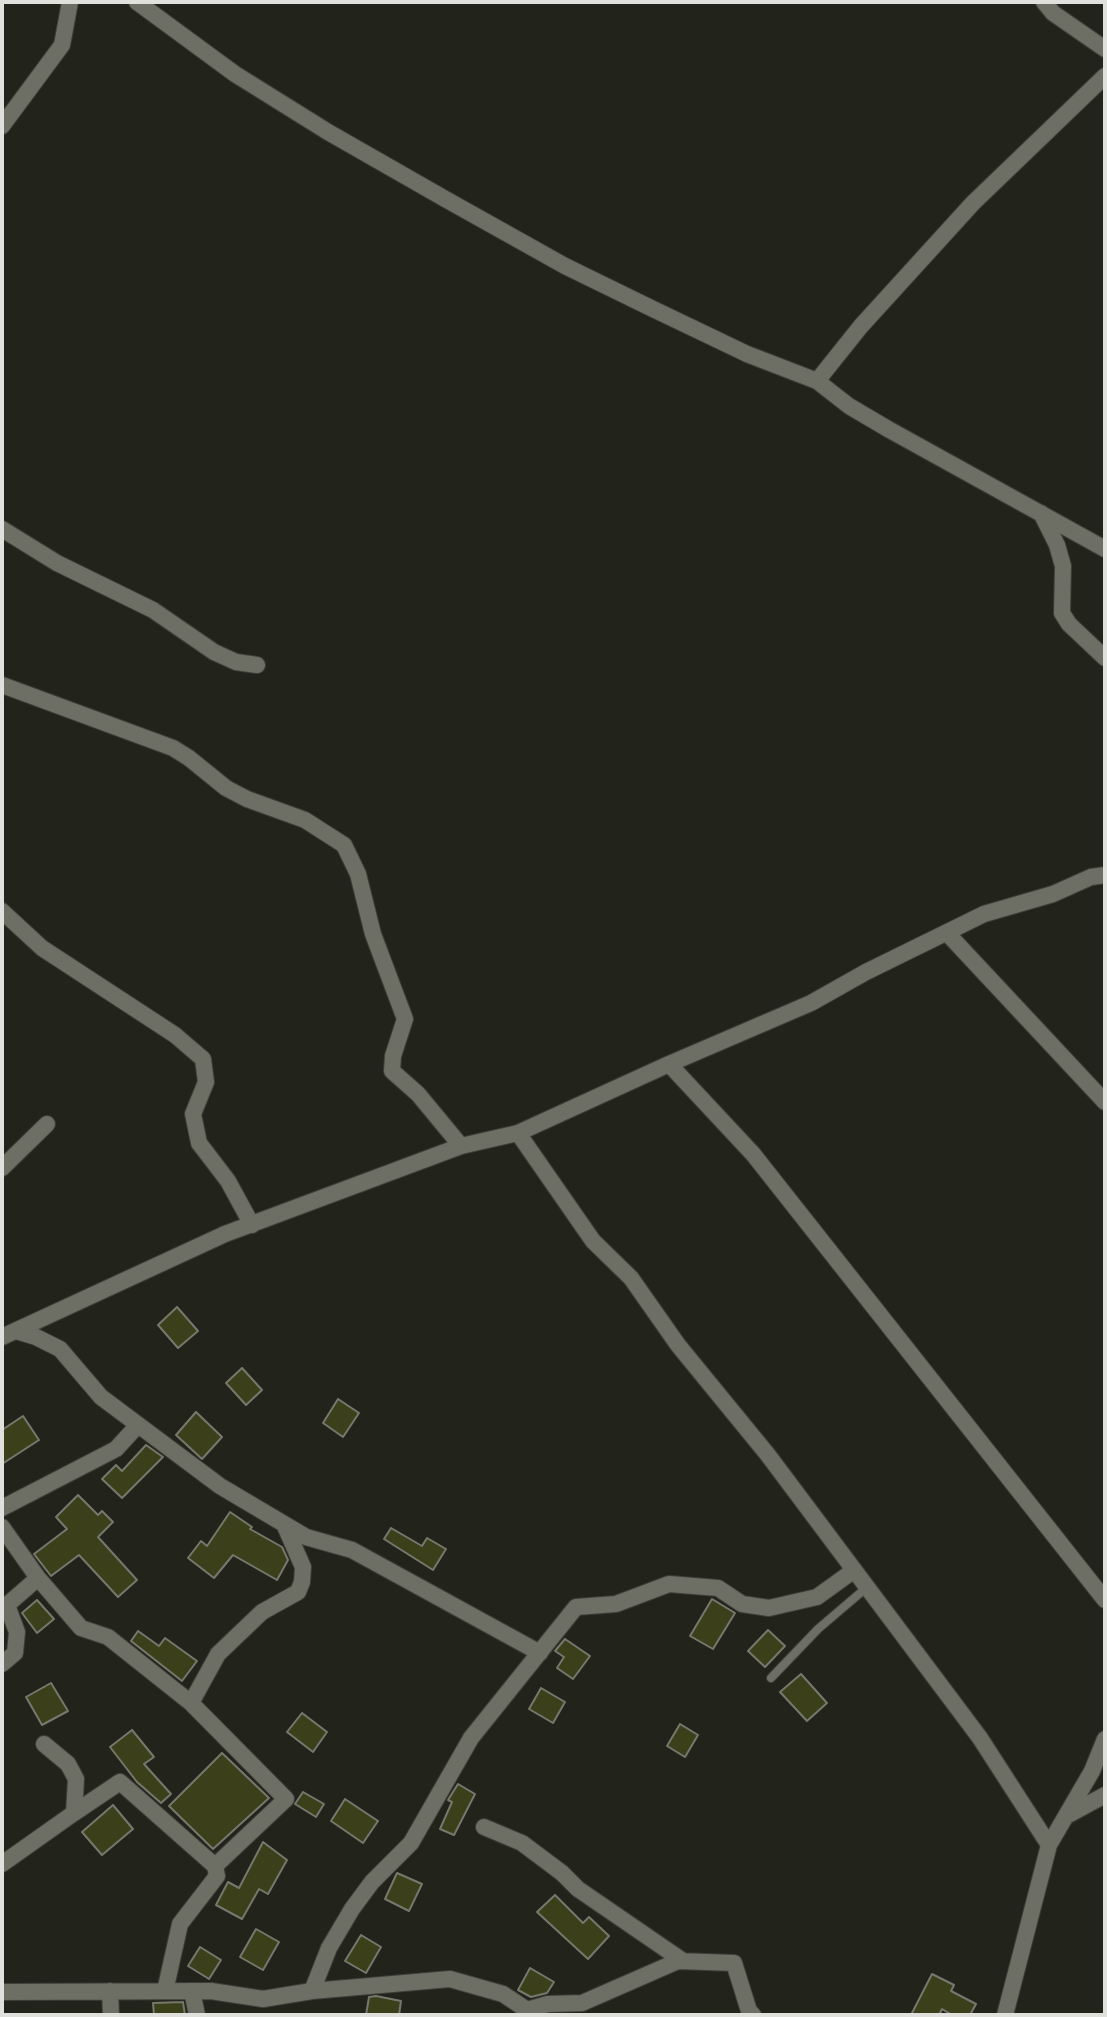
<!DOCTYPE html>
<html>
<head>
<meta charset="utf-8">
<style>
	body { margin:0 }
	#map { position:relative; width:1107px; height:2017px; overflow:hidden; background:#22231b; font-family:Figtree,sans-serif }
	canvas { display:block }
	.frame { position:absolute; inset:0; border:4px solid #e0e1dc; pointer-events:none }
</style>
</head>
<body>
<div id="map">
<canvas width="1107" height="2017"></canvas>
<div class="frame"></div>
</div>
<script>
const context = document.querySelector('canvas').getContext('2d');
context.lineJoin = 'round';
function paint(path, color) { context.fillStyle = color; context.fill(path, 'evenodd'); }
const shape = rows => new Path2D(rows.map(r => 'M' + r).join(''));
function strokePath(path, color, width, dash) { context.strokeStyle = color; context.lineWidth = width; context.lineCap = dash ? 'butt' : 'round'; context.setLineDash(dash || []); context.stroke(path); }
const building = shape([
	[177,1307,198,1331,178,1348,158,1325,177,1307],
	[242,1368,262,1390,246,1405,226,1383,242,1368],
	[338,1399,359,1413,343,1437,323,1423,338,1399],
	[196,1412,222,1437,202,1459,176,1435,196,1412],
	[23,1416,39,1440,2,1464,2,1430,23,1416],
	[146,1445,163,1457,122,1498,102,1479,116,1465,122,1471,146,1445],
	[78,1495,98,1515,102,1511,113,1522,98,1537,137,1580,118,1597,79,1555,51,1576,34,1554,67,1529,56,1517,78,1495],
	[230,1512,252,1527,250,1529,282,1547,288,1560,277,1580,233,1555,214,1578,188,1558,201,1541,207,1546,230,1512],
	[391,1528,422,1546,427,1538,446,1549,433,1570,384,1539,391,1528],
	[712,1599,735,1613,713,1649,690,1636,712,1599],
	[37,1600,54,1619,37,1633,22,1613,37,1600],
	[768,1630,785,1646,765,1667,748,1651,768,1630],
	[138,1631,159,1646,165,1638,197,1661,182,1681,131,1641,138,1631],
	[565,1639,590,1656,573,1679,557,1668,564,1657,555,1651,565,1639],
	[801,1674,827,1703,807,1721,780,1692,801,1674],
	[51,1683,68,1711,42,1725,26,1697,51,1683],
	[541,1688,565,1702,553,1723,529,1709,541,1688],
	[302,1713,327,1732,313,1752,287,1732,302,1713],
	[680,1724,698,1735,685,1757,667,1746,680,1724],
	[132,1730,154,1757,144,1764,171,1794,161,1803,137,1782,110,1747,132,1730],
	[222,1753,269,1798,213,1849,169,1806,222,1753],
	[458,1784,475,1794,454,1835,440,1829,452,1802,448,1800,458,1784],
	[303,1792,324,1804,316,1817,295,1804,303,1792],
	[345,1799,378,1821,363,1843,331,1821,345,1799],
	[113,1805,133,1829,102,1855,82,1832,113,1805],
	[263,1842,287,1860,268,1894,259,1889,242,1919,216,1905,228,1882,239,1888,263,1842],
	[397,1873,422,1884,409,1911,385,1899,397,1873],
	[555,1895,583,1923,589,1917,609,1936,588,1959,537,1912,555,1895],
	[256,1929,279,1942,263,1970,240,1957,256,1929],
	[361,1935,381,1947,366,1973,345,1961,361,1935],
	[200,1947,221,1960,209,1979,188,1966,200,1947],
	[530,1968,554,1982,547,1993,531,1997,518,1990,530,1968],
	[932,1974,954,1985,951,1991,976,2004,970,2015,952,2015,942,2009,939,2015,911,2015,932,1974],
	[376,1996,401,2001,399,2015,366,2015,369,1997,376,1996],
	[183,2002,185,2015,154,2015,153,2003,183,2002]
]);
paint(building, '#3b3f1a');
strokePath(building, '#76786e', 2);
const service = shape([
	[771,1678,818,1629,866,1588]
]);
const minor = shape([
	[137,2,235,74,328,132,447,200,565,266,653,309,747,354,817,381,849,406,888,429,1105,549],
	[1044,2,1053,13,1105,49],
	[2,126,62,45,70,2],
	[817,381,861,326,973,203,1105,76],
	[1041,513,1057,545,1063,566,1062,613,1069,624,1105,658],
	[2,529,57,563,153,610,214,652,236,662,257,665],
	[2,685,173,748,189,758,226,788,247,799,305,820,344,845,358,874,373,934,405,1019,393,1056,392,1071,418,1094,461,1146],
	[2,911,42,948,175,1035,203,1059,206,1082,193,1114,199,1143,228,1181,252,1225],
	[947,933,1105,1102],
	[669,1064,753,1154,1105,1600],
	[518,1133,593,1241,631,1278,678,1345,768,1455,980,1738,1049,1845],
	[2,1168,47,1124],
	[16,1331,36,1337,60,1349,101,1397,220,1486,306,1537,352,1550,540,1653],
	[2,1337,225,1234,461,1146,518,1133,669,1064,811,1003,866,972,984,914,1053,894,1091,877,1105,875],
	[2,1508,116,1449,138,1425],
	[2,1527,38,1578,81,1628,108,1637,191,1703,286,1799,215,1866,217,1876,180,1924,165,1991],
	[2,1664,15,1653,17,1632,7,1605,38,1578],
	[191,1703,218,1654,262,1612,298,1592,302,1582,303,1567,284,1524],
	[74,1813,120,1782,215,1866],
	[1070,1814,1105,1795],
	[484,1827,522,1843,562,1873,578,1889,683,1961],
	[2,1864,74,1813,76,1779,68,1764,44,1744],
	[110,1991,111,2015],
	[192,1991,197,2015],
	[312,1991,329,1948,352,1909,372,1882,411,1843,471,1738,576,1607,616,1604,669,1584,718,1588,742,1604,769,1608,817,1597,853,1571],
	[2,1992,211,1991,263,1999,312,1991,450,1979,503,1994,527,2010,548,2004,582,2003,678,1961,734,1963,749,2011,753,2015],
	[1005,2015,1049,1845,1092,1771,1105,1739]
]);
strokePath(service, '#3e3f39', 10);
strokePath(minor, '#3e3f39', 18);
strokePath(service, '#6d6f65', 8);
strokePath(minor, '#6d6f65', 16);
</script>
</body>
</html>
